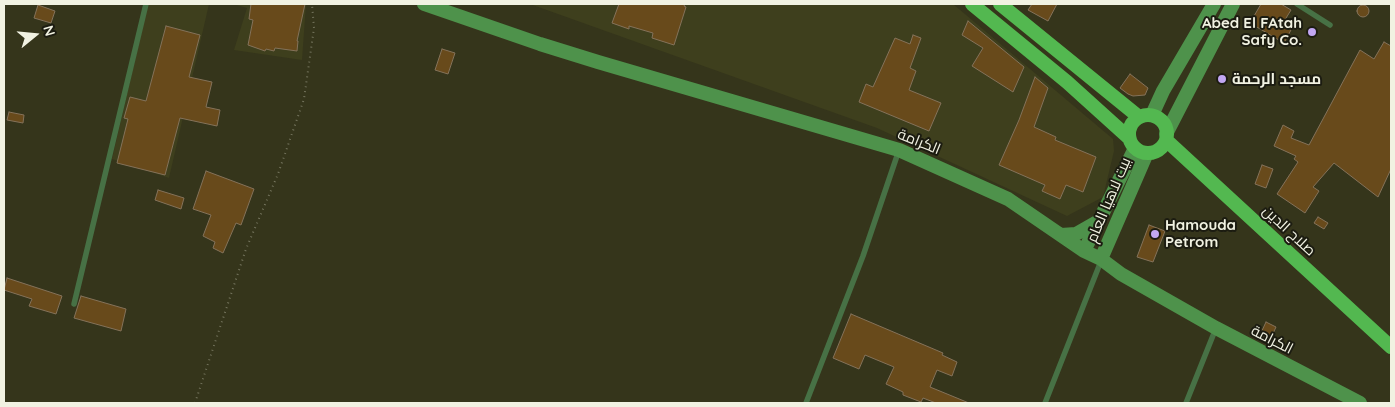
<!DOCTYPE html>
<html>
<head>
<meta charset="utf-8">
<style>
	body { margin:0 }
	#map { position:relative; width:1395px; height:407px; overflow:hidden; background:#35351b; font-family:Quicksand,sans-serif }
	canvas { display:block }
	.frame { position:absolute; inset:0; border:5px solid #f1f2e2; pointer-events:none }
	.north { position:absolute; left:10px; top:10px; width:50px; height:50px; -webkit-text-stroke:4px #1c1c11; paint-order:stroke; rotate:73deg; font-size:14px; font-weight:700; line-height:20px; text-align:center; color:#f1f2e2 }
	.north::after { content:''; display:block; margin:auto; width:18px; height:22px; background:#f1f2e2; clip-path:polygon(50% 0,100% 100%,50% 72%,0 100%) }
</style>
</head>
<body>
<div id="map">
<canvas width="1395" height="407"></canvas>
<div class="frame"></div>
<div class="north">N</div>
</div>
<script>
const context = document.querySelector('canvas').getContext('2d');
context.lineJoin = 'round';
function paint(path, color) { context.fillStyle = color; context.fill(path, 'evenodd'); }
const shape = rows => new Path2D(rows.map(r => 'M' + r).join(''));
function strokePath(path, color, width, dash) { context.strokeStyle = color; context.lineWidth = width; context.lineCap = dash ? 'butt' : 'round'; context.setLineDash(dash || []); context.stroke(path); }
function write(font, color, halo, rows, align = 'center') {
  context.font = font + ' Quicksand,Cairo,sans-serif'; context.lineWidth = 4; context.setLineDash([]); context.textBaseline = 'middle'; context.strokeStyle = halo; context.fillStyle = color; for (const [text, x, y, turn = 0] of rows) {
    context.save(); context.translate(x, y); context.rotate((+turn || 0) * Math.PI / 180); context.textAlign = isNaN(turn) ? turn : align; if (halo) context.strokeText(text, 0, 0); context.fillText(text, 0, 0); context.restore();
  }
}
paint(shape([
	[148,4,209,4,169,178,112,159],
	[233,4,306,4,302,60,234,50,247,8],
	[530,4,953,4,1113,139,1114,151,1103,197,1067,216,877,128]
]), '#3e3f1d');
const building = shape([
	[251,4,305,4,297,41,298,41,297,51,275,48,274,51,266,49,265,51,248,45,253,20,249,19,251,4],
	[619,4,685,4,684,6,686,7,674,45,652,38,653,33,629,26,629,29,612,23,619,4],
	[1032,4,1057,4,1048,21,1028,10,1032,4],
	[1261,4,1281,4,1291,10,1283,23,1292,28,1284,43,1250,23,1261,4],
	'1357 11a6 6 0 1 1 12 0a6 6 0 1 1-12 0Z',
	[38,5,55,11,51,23,34,18,38,5],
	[968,21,1024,67,1013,92,972,66,983,48,962,35,968,21],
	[166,26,200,35,189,77,212,82,206,107,220,110,217,126,180,118,165,175,117,163,128,119,124,118,130,97,146,101,166,26],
	[913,35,921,38,910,68,916,71,909,90,941,103,929,131,859,102,866,84,873,87,895,38,910,44,913,35],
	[1384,42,1391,46,1391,169,1378,197,1334,163,1313,187,1319,191,1305,213,1277,194,1298,162,1294,159,1296,156,1274,146,1283,125,1294,131,1291,138,1309,145,1360,50,1374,59,1384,42],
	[442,49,455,53,448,74,435,70,442,49],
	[1130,74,1148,88,1145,95,1133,96,1128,94,1120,88,1130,74],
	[1035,77,1048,88,1034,127,1056,137,1055,140,1096,157,1083,192,1066,185,1060,199,1042,191,1045,185,999,165,1019,120,1035,77],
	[9,112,24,115,23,123,7,120,9,112],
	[1262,165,1273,169,1266,188,1255,184,1262,165],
	[206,171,254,189,241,225,236,223,223,253,213,248,215,242,203,236,211,215,193,209,206,171],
	[158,190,184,198,181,209,155,200,158,190],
	[1318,217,1328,223,1324,229,1314,223,1318,217],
	[1149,225,1165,231,1153,262,1137,257,1149,225],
	[7,278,62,296,56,314,29,306,32,299,4,290,7,278],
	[81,296,126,309,121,331,74,318,81,296],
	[851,314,943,353,942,355,957,362,952,376,937,370,930,387,969,403,936,403,923,398,921,402,903,395,903,392,886,384,894,367,865,355,859,369,833,358,851,314],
	[1266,322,1276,327,1270,340,1260,335,1266,322]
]);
paint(building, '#684a1b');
strokePath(building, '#84725a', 1);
strokePath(shape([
	[195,403,246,249,278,174,304,99,314,28,312,4]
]), '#74745d', 2, [1, 4]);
strokePath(shape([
	[1297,4,1330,25],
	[74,304,146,4],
	[806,403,863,256,899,150],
	[1045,403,1101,261],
	[1186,403,1216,328]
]), '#477145', 5.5);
strokePath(shape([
	[424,4,540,44,598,62,899,150,1008,199,1084,251,1101,259,1121,274,1216,328,1360,403],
	[1152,115,1163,91,1214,4],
	[1166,134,1233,4],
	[1061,235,1076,234,1097,222],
	[1084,251,1135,148],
	[1101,259,1147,153]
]), '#4e924b', 14);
strokePath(shape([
	[972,4,1067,82,1129,138],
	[1000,4,1139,117],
	'1129 134a19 19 0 1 1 38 0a19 19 0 1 1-38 0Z',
	[1166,140,1391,347]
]), '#53b850', 14);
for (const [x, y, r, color] of [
	[1312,32,5,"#c2a7f2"],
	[1222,79,5,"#c2a7f2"],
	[1155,234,5,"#c2a7f2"]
]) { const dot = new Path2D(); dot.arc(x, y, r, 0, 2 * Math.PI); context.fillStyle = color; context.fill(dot); strokePath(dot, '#1c1c11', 2); }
write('bold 15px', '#f1f2e2', '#1c1c11', [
	["Abed El FAtah",1302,23,"right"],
	["Safy Co.",1302,40,"right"],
	["مسجد الرحمة",1232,79],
	["Hamouda",1165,225],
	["Petrom",1165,242]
], 'left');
write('15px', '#f1f2e2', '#1c1c11', [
	["الكرامة",919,142,22],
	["بيت لاهيا العام",1109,200,-67],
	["صلاح الدين",1289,231,43],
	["الكرامة",1272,340,27]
]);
</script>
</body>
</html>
